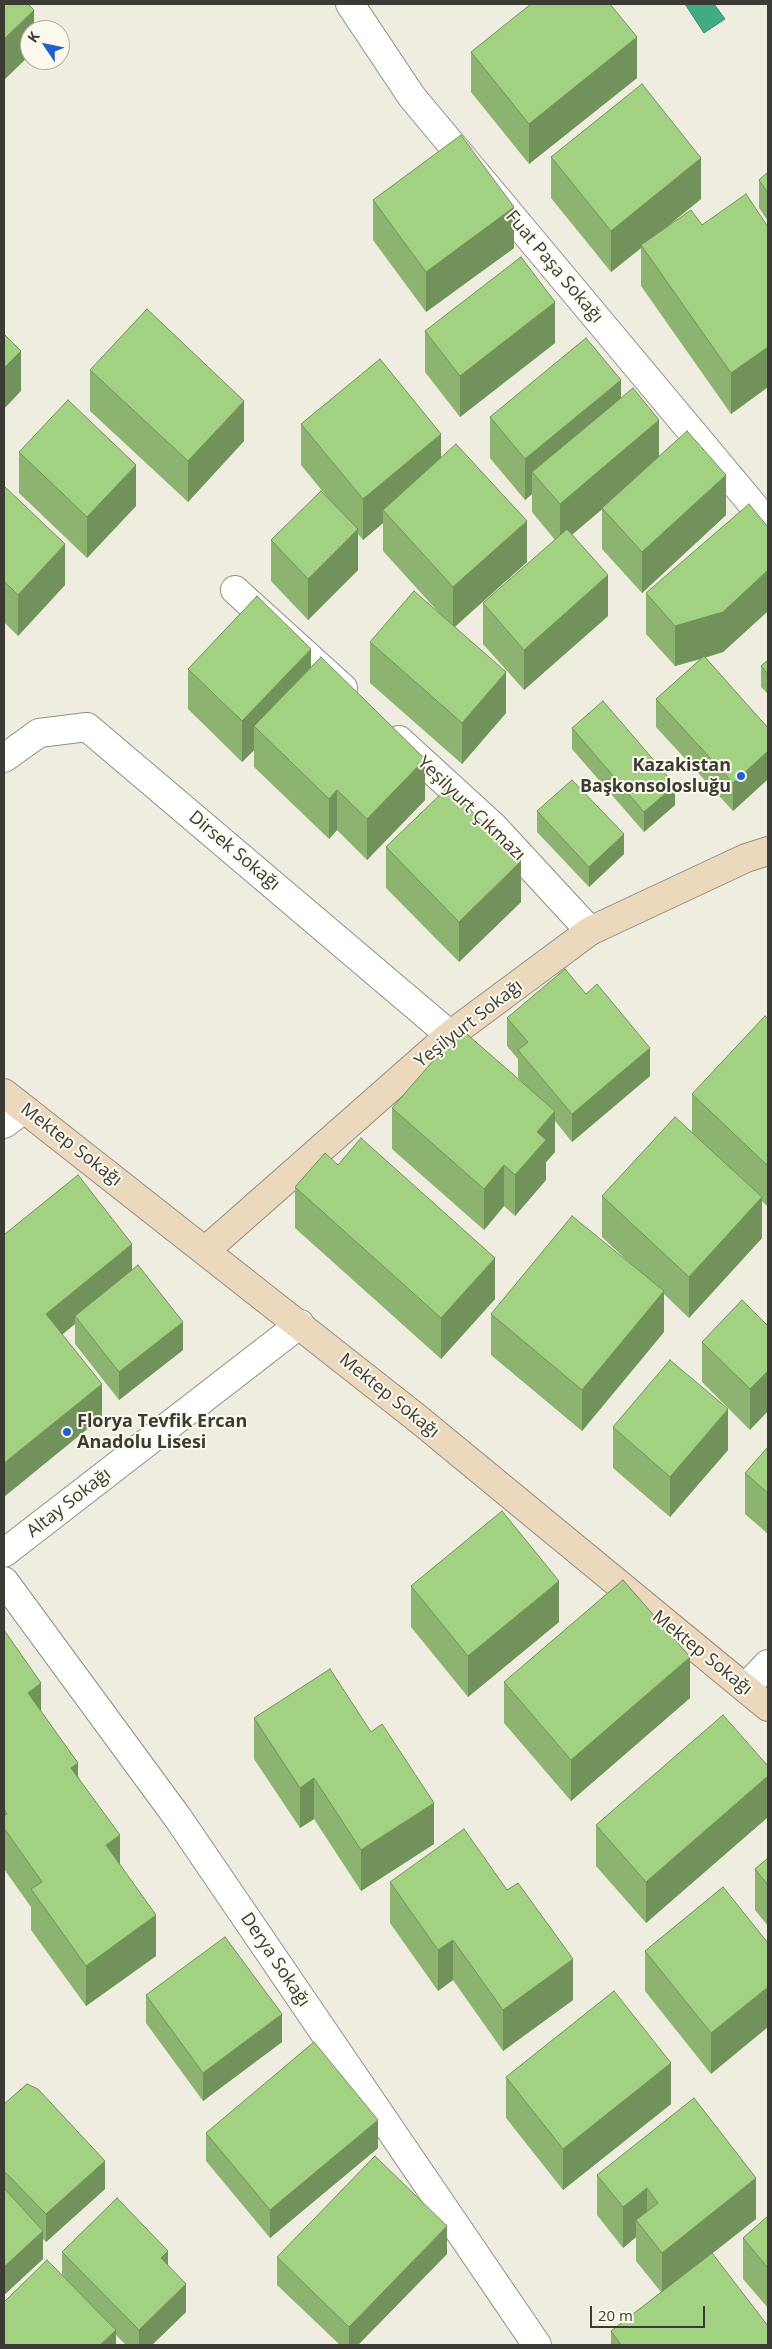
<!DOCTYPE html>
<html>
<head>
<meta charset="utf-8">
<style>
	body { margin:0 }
	#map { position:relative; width:772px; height:2349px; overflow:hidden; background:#eeeddf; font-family:"Open Sans",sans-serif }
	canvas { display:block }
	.frame { position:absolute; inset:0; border:5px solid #3b3a35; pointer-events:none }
	.north { position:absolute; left:20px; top:20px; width:50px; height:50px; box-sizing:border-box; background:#fcfaec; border:1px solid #afada3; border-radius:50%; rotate:304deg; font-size:14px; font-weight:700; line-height:20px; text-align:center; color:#3b3a35 }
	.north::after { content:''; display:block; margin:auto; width:18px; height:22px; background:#2260cd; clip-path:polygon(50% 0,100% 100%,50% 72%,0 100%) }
	.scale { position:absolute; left:590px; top:2306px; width:115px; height:22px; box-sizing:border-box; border:2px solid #3b3a35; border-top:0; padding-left:6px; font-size:15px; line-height:18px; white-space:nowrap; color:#3b3a35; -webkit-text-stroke:4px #fcfaec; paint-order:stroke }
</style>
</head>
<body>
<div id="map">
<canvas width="772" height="2349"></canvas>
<div class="frame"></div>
<div class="north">K</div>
<div class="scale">20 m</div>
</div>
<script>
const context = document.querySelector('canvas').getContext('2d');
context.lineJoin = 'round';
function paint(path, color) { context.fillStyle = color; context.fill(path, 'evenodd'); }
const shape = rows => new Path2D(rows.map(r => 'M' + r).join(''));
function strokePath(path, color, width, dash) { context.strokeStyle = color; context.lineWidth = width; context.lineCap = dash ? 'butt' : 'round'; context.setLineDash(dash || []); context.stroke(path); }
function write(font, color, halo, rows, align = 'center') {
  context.font = font + ' "Open Sans",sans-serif'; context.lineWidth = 4; context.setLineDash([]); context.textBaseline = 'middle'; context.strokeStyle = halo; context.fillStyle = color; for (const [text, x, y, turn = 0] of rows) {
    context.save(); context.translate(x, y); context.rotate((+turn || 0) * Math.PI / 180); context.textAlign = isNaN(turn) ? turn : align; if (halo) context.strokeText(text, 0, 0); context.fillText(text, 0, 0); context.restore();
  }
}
const water = shape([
	[685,4,714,4,725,19,704,33,685,4]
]);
paint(water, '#41ac84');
strokePath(water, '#3f8a6c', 1);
const street = shape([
	[350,4,412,97,768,523],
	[235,590,343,688],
	[399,740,493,826,590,931],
	[4,758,39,733,87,727,450,1035],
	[4,1124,24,1109],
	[4,1553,300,1324],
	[4,1581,178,1818,537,2345],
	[745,1688,768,1664]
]);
const secondary = shape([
	[4,1093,417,1418,768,1707],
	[206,1250,450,1035,590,931,746,858,768,851]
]);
strokePath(street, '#908f82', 30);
strokePath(secondary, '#908f82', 30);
strokePath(street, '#fff', 28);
strokePath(secondary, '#ebd8bd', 28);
paint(shape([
	[471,52,637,78,529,164,471,92],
	[551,157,701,199,666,227,702,225,768,227,768,387,731,414,641,286,641,248,611,272,551,198],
	[768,172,768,221,759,208,759,180],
	[373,200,514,248,426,312,373,240],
	[425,331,555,343,460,417,425,372],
	[90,370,244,441,188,502,90,411],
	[621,398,659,456,726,515,642,593,602,549,602,509,572,534,608,616,524,690,483,644,483,603,555,540,532,512,532,494,525,500,490,458,490,417],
	[301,424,441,457,527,562,455,627,506,713,462,764,370,683,370,642,441,615,383,551,383,523,363,540,358,534,358,570,308,620,271,581,271,540,333,504,301,465],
	[19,452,136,506,87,558,19,493],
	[4,486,65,585,18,636,4,622],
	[768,527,768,611,723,652,705,658,768,728,768,779,733,811,656,727,656,699,701,659,675,666,646,634,646,593],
	[768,660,768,694,761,687,761,666],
	[311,666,425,800,367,860,337,830,329,839,254,767,254,750,242,762,188,709,188,669],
	[572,728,675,805,644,832,572,749],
	[537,811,624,854,589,887,537,832],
	[386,847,521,902,459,962,386,888],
	[507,1018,650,1076,572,1142,555,1121,555,1152,546,1162,546,1180,515,1216,504,1206,484,1230,392,1149,392,1108,523,1083,518,1078,518,1059,507,1046],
	[768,1019,768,1207,762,1201,762,1238,689,1318,664,1294,664,1332,582,1431,491,1355,491,1314,634,1267,602,1237,602,1196,692,1133,692,1094],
	[295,1187,495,1299,441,1359,295,1228],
	[5,1234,132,1270,183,1350,119,1400,75,1344,75,1324,62,1334,102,1417],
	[768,1326,750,1430,702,1382,702,1342],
	[613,1427,728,1450,670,1517,613,1468],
	[768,1447,768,1534,745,1514,745,1473],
	[411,1586,559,1622,468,1697,411,1627],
	[4,1630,41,1712,78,1776,120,1864,156,1956,86,2006,31,1930,31,1907,4,1869],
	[504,1682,690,1698,571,1801,504,1723],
	[254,1718,434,1844,361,1891,314,1819,300,1828,254,1759],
	[768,1766,768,1817,646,1923,596,1866,596,1825],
	[768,1858,768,1926,755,1910,755,1869],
	[390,1882,573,2000,503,2051,453,1980,438,1991,390,1923],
	[723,1887,711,2074,645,1991,645,1951],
	[146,1995,282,2042,203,2101,146,2023],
	[506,2077,671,2104,563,2190,506,2118],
	[4,2104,105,2189,46,2242,43,2239,43,2259,4,2295],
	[206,2133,378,2148,270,2238,206,2161],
	[597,2175,756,2219,712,2253,768,2345,611,2345,611,2331,661,2292,636,2261,636,2237,623,2248,597,2215],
	[768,2216,768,2308,743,2279,743,2238],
	[62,2252,168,2266,186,2312,152,2345,126,2345,116,2335,116,2345,62,2274],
	[447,2254,358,2345,340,2345,277,2285,277,2257]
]), '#8cb470');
paint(shape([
	[34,10,34,30,30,30,30,55,4,80,4,39],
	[637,37,637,78,529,164,529,124],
	[701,158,701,199,642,247,641,245,641,248,611,272,611,231],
	[514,207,514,248,426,312,426,272],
	[555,302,555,343,460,417,460,376],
	[768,347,768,387,731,414,731,373],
	[21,351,21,391,4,409,4,368],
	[621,380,621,421,532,472,532,494,525,500,525,459],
	[244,401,244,441,188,502,188,461],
	[659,420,659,461,560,545,560,504],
	[441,434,441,474,383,510,383,523,363,540,363,499],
	[136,465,136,506,87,558,87,517],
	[726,475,726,515,642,593,642,552],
	[527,521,527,562,453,628,453,587],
	[358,529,358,570,308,620,308,579],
	[65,544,65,585,18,636,18,595],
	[768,570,768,611,723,652,675,666,675,626],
	[608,575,608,616,524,690,524,650],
	[311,649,311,690,254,726,254,750,242,762,242,721],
	[506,672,506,713,462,764,462,723],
	[768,751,768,779,733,811,733,783],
	[425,759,425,800,367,860,367,819],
	[675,785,675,805,644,832,644,812],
	[337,790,337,830,329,839,329,799],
	[624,834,624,854,589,887,589,867],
	[521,861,521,902,459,962,459,922],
	[650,1048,650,1076,572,1142,572,1114],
	[555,1111,555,1152,546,1162,546,1180,515,1216,515,1175,537,1132],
	[504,1165,504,1206,484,1230,484,1189],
	[762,1197,762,1238,689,1318,689,1277],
	[132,1244,132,1278,75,1316,75,1324,46,1348,46,1314],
	[495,1258,495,1299,441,1359,441,1318],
	[664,1291,664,1332,582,1431,582,1390],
	[183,1322,183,1350,119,1400,119,1372],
	[768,1371,768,1411,750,1430,750,1389],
	[102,1384,102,1417,4,1497,4,1463],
	[728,1409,728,1450,670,1517,670,1477],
	[559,1581,559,1622,468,1697,468,1656],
	[690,1657,690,1698,571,1801,571,1760],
	[41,1683,41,1723,28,1693],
	[78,1763,78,1803,71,1768],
	[768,1776,768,1817,646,1923,646,1882],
	[314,1778,314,1819,300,1828,300,1788],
	[434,1803,434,1844,361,1891,361,1850],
	[120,1835,120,1876,106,1845],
	[156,1915,156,1956,86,2006,86,1966],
	[453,1940,453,1980,438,1991,438,1950],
	[573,1959,573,2000,503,2051,503,2010],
	[768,1987,768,2027,711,2074,711,2033],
	[282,2014,282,2042,203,2101,203,2073],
	[671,2063,671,2104,563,2190,563,2149],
	[378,2120,378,2148,270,2238,270,2210],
	[105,2161,105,2189,46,2242,46,2214],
	[756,2178,756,2219,662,2293,662,2253],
	[647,2188,647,2229,636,2220,636,2237,623,2248,623,2207],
	[447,2226,447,2254,358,2345,349,2345,349,2327],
	[43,2231,43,2259,4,2295,4,2267],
	[168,2251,168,2279,161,2258],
	[186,2284,186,2312,152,2345,139,2345,139,2330],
	[116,2330,116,2345,100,2345]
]), '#72925b');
const building = shape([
	[4,4,28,4,34,10,4,39,4,4],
	[531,4,610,4,637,37,529,124,471,52,531,4],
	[642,84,701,158,611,231,551,157,642,84],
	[461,135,514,207,426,272,373,200,461,135],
	[768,172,768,193,759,180,768,172],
	[746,194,768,227,768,347,731,373,641,245,691,210,702,225,746,194],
	[521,257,555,302,460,376,425,331,521,257],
	[147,309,244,401,188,461,90,370,147,309],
	[4,334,21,351,4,368,4,334],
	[586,338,621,380,525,459,490,417,586,338],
	[380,359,441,434,363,499,301,424,380,359],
	[633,388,659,420,560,504,532,472,633,388],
	[68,400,136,465,87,517,19,452,68,400],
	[687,431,726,475,642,552,602,508,687,431],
	[456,444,527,521,453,587,383,510,456,444],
	[4,486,65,544,18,595,4,581,4,486],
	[321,491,358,529,308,579,271,540,321,491],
	[749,504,768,527,768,570,723,612,675,626,646,593,749,504],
	[567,529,608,575,524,650,483,603,567,529],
	[414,591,506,672,462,723,370,642,414,591],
	[257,596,311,649,242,721,188,669,257,596],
	[704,656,768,728,768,751,733,783,656,699,704,656],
	[321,657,425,759,367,819,337,790,329,799,254,726,321,657],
	[768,660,768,674,761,666,768,660],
	[603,701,675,785,644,812,572,728,603,701],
	[572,780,624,834,589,867,537,811,572,780],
	[448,787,521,861,459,922,386,847,448,787],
	[565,969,586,994,597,984,650,1048,572,1114,518,1050,528,1042,507,1018,565,969],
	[765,1016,768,1019,768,1166,692,1094,765,1016],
	[461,1029,555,1111,537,1132,546,1140,515,1175,504,1165,484,1189,392,1108,461,1029],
	[675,1117,762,1197,689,1277,602,1196,675,1117],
	[361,1138,495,1258,441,1318,295,1187,325,1153,338,1165,361,1138],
	[78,1175,132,1244,46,1314,102,1384,4,1463,4,1232,5,1234,78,1175],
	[572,1216,664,1291,582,1390,491,1314,572,1216],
	[138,1265,183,1322,119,1372,75,1316,138,1265],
	[742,1300,768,1326,768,1371,750,1389,702,1342,742,1300],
	[670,1360,728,1409,670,1477,613,1427,670,1360],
	[768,1447,768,1493,745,1473,768,1447],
	[502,1511,559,1581,468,1656,411,1586,502,1511],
	[623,1580,690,1657,571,1760,504,1682,623,1580],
	[4,1630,41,1683,28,1693,78,1763,71,1768,120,1835,106,1845,156,1915,86,1966,31,1889,42,1882,4,1828,4,1816,7,1814,4,1809,4,1630],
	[330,1669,371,1732,382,1724,434,1803,361,1850,314,1778,300,1788,254,1718,330,1669],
	[723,1715,768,1766,768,1776,646,1882,596,1825,723,1715],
	[464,1829,507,1890,518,1883,573,1959,503,2010,453,1940,438,1950,390,1882,464,1829],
	[768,1858,768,1885,755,1869,768,1858],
	[723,1887,768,1943,768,1987,711,2033,645,1951,723,1887],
	[225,1937,282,2014,203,2073,146,1995,225,1937],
	[614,1991,671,2063,563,2149,506,2077,614,1991],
	[314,2042,378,2120,270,2210,206,2133,314,2042],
	[27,2084,38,2089,105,2161,46,2214,4,2171,4,2104,27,2084],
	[694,2098,756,2178,662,2253,636,2220,658,2203,647,2188,623,2207,597,2175,694,2098],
	[375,2156,447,2226,349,2327,277,2257,375,2156],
	[4,2188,43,2231,4,2267,4,2188],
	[117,2198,168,2251,161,2258,186,2284,139,2330,62,2252,117,2198],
	[768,2216,768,2268,743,2238,768,2216],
	[712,2253,768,2326,768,2345,621,2345,611,2331,712,2253],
	[47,2260,116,2330,100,2345,4,2345,4,2302,47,2260]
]);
paint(building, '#a3d182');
strokePath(building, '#72925b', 1);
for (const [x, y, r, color] of [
	[741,776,5,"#2260cd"],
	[67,1432,5,"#2260cd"]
]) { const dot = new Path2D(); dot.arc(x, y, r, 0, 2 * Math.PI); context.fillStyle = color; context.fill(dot); strokePath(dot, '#fcfaec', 2); }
write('18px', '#3b3a35', '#fcfaec', [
	["Fuat Paşa Sokağı",554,267,50],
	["Yeşilyurt Çıkmazı",471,809,44],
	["Dirsek Sokağı",234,851,40],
	["Yeşilyurt Sokağı",469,1024,-38],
	["Mektep Sokağı",71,1145,38],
	["Mektep Sokağı",389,1396,39],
	["Altay Sokağı",69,1503,-38],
	["Mektep Sokağı",702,1653,39],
	["Derya Sokağı",275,1960,56]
]);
write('bold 18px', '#3b3a35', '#fcfaec', [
	["Kazakistan",731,766],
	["Başkonsolosluğu",731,787],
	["Florya Tevfik Ercan",77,1422,"left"],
	["Anadolu Lisesi",77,1443,"left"]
], 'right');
</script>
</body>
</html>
